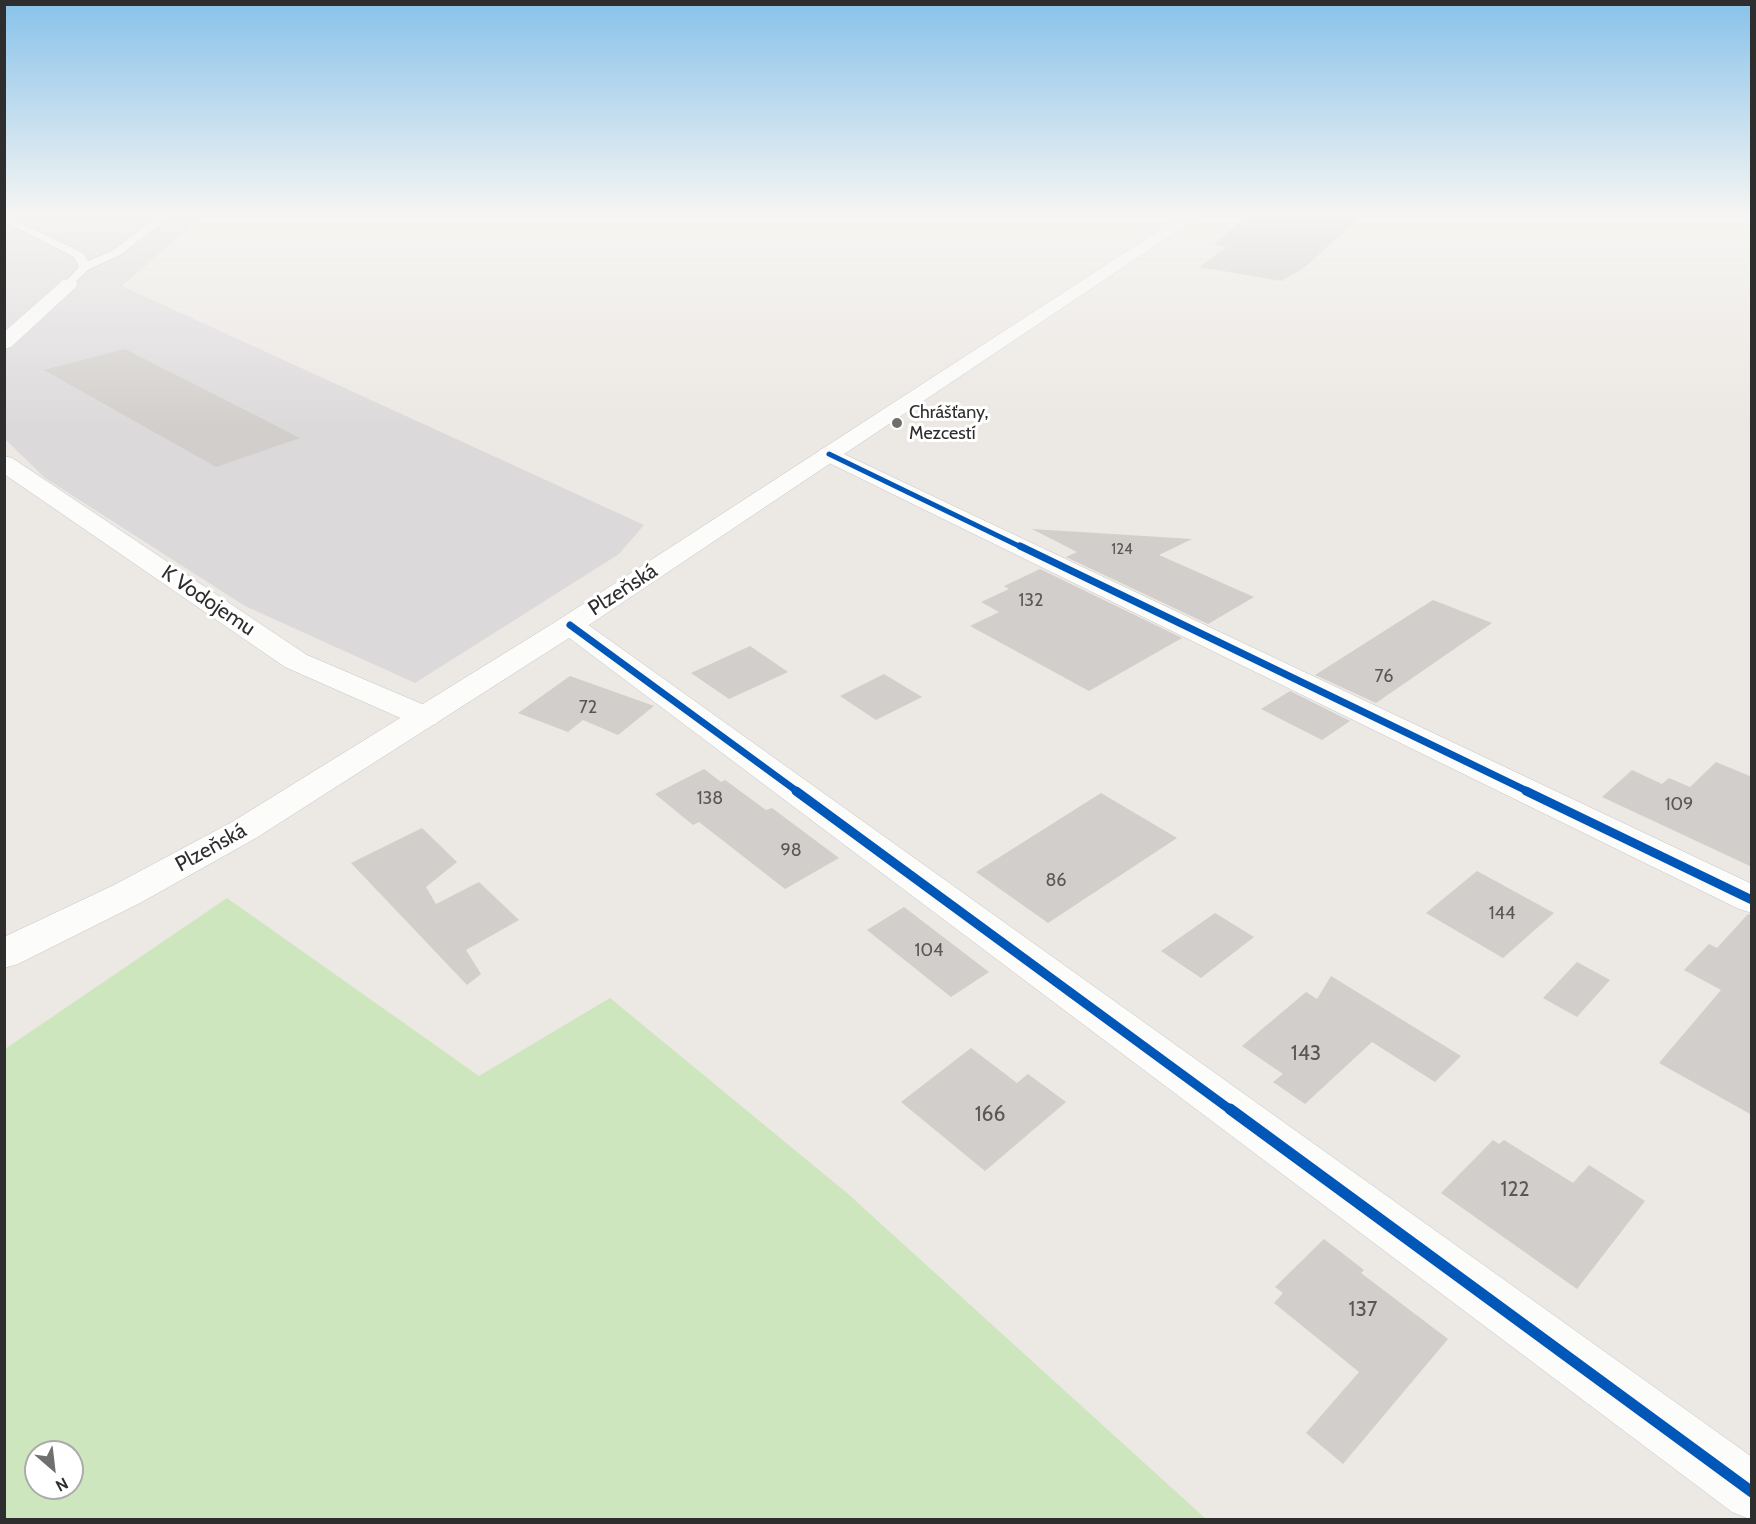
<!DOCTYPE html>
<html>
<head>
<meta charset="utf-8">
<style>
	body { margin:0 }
	#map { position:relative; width:1756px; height:1524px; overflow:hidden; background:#ece8e4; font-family:Cabin,sans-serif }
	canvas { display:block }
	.frame { position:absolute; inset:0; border:6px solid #2e2e2e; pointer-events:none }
	.north { position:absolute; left:24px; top:1440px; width:60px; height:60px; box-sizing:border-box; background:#fff; border:2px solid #ababab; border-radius:50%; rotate:152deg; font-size:16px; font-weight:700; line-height:24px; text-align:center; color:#2e2e2e }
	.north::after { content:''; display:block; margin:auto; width:21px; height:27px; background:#706f6e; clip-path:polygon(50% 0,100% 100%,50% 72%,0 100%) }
</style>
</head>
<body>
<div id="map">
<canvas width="1756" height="1524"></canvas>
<div class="frame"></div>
<div class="north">N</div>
</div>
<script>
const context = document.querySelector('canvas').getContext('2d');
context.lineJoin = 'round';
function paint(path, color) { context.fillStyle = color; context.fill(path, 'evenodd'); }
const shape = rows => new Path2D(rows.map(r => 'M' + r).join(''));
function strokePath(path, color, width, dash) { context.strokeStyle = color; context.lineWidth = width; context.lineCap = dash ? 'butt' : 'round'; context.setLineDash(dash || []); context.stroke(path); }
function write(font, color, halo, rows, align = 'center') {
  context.font = font + ' Cabin,sans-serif'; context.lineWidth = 6; context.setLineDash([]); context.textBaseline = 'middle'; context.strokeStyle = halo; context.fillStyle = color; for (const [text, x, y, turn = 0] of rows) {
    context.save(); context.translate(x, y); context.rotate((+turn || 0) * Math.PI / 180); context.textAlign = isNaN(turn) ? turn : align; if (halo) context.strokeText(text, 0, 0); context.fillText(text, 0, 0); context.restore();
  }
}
paint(shape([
	[4,215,203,215,122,286,644,525,619,554,415,683,245,606,45,478,5,439]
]), '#dcd9db');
paint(shape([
	[227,898,479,1076,610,998,847,1193,1206,1519,5,1519,5,1049],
	[36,1452,72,1452,72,1488,36,1488]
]), '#cee6be');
paint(shape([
	[1248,215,1362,215,1304,268,1281,281,1199,267,1226,247,1213,245],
	[125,349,300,438,216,467,44,370],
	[1032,529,1192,539,1159,555,1254,597,1208,624,1066,557,1077,552],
	[1040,569,1182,638,1089,691,970,626,999,612,981,602,1009,589,1004,586],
	[1433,600,1492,623,1376,703,1315,675],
	[750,646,788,672,729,699,691,673],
	[884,674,922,697,876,720,840,696],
	[570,676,654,706,618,735,583,720,568,732,518,713],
	[1290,691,1350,721,1322,740,1261,709],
	[1716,762,1752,777,1752,867,1602,797,1632,770,1662,784,1669,778,1690,787],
	[704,769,721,782,725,780,766,810,772,808,839,858,785,889,699,822,693,825,655,794],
	[1101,793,1177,838,1048,923,976,872],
	[422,828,457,862,426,887,436,904,479,882,519,920,466,950,481,974,467,985,351,863],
	[1477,871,1554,913,1503,958,1426,913],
	[904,907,989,972,951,997,867,930],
	[1215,913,1254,937,1201,978,1161,951],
	[1748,914,1752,915,1752,1115,1659,1063,1721,990,1684,970,1709,944,1717,948],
	[1577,962,1610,980,1577,1017,1543,998],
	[1331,976,1461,1056,1435,1082,1372,1042,1305,1104,1273,1082,1283,1074,1242,1046,1306,992,1317,999],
	[971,1048,1017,1083,1028,1074,1066,1102,985,1171,901,1102],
	[1493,1140,1499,1144,1504,1140,1573,1183,1589,1165,1645,1201,1577,1289,1441,1193],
	[1324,1239,1364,1270,1361,1273,1448,1339,1343,1464,1306,1433,1359,1372,1274,1303,1283,1293,1275,1287]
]), '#d1cecb');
const lane = shape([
	[4,215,83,253,88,261,112,251,160,215,172,215,120,255,89,269,69,288,63,284,79,267,74,257,4,221,4,215]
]);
const street = shape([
	[69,279,75,280,78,284,75,288,11,347,4,349,4,332,63,280,69,279],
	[829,447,1752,884,1752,913,1739,909,821,459,817,454,821,449,829,447],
	[4,456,12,458,307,655,436,710,441,717,436,724,425,726,414,724,285,667,4,474,4,456],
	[570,616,580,619,1752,1457,1752,1520,1732,1512,560,631,556,625,560,619,570,616]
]);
const secondary = shape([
	[1183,215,1201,215,580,631,256,838,140,903,18,964,4,968,4,937,114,885,232,822,560,619,1183,215]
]);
strokePath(lane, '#c5c4c5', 2);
strokePath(street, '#c5c4c5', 1);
strokePath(secondary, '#c5c4c5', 1);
paint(lane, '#fcfcfb');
paint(street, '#fcfcfb');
paint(secondary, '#fcfcfb');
strokePath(shape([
	[829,454,1023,548]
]), '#0057b8', 5);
strokePath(shape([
	[1020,546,1529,792],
	[570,625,798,792]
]), '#0057b8', 7);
strokePath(shape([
	[796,791,1232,1111],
	[1526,791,1752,900]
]), '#0057b8', 9);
strokePath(shape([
	[1230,1109,1752,1492]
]), '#0057b8', 11);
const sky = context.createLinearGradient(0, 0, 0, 428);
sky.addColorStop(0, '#88c2ea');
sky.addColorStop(0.5, '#f6f5f3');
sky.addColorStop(1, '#f6f5f300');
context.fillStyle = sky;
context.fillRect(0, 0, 1756, 428);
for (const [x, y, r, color] of [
	[897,423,6,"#706f6e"]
]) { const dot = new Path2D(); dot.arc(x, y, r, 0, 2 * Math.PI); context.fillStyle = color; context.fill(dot); strokePath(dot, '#fff', 2); }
write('15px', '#585857', null, [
	["124",1122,550]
]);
write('18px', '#2e2e2e', '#fff', [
	["Chrášťany,",909,413],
	["Mezcestí",909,434]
], 'left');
write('18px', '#585857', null, [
	["132",1031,601],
	["76",1384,677],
	["72",588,708],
	["138",710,799],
	["109",1679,805],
	["98",791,851],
	["86",1056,881],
	["144",1502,914],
	["104",929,951]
]);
write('21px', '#2e2e2e', '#fff', [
	["Plzeňská",623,590,-33],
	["K Vodojemu",208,601,34],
	["Plzeňská",211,848,-29]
]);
write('21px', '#585857', null, [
	["143",1306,1054],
	["166",990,1115],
	["122",1515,1190],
	["137",1363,1310]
]);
</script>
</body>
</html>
